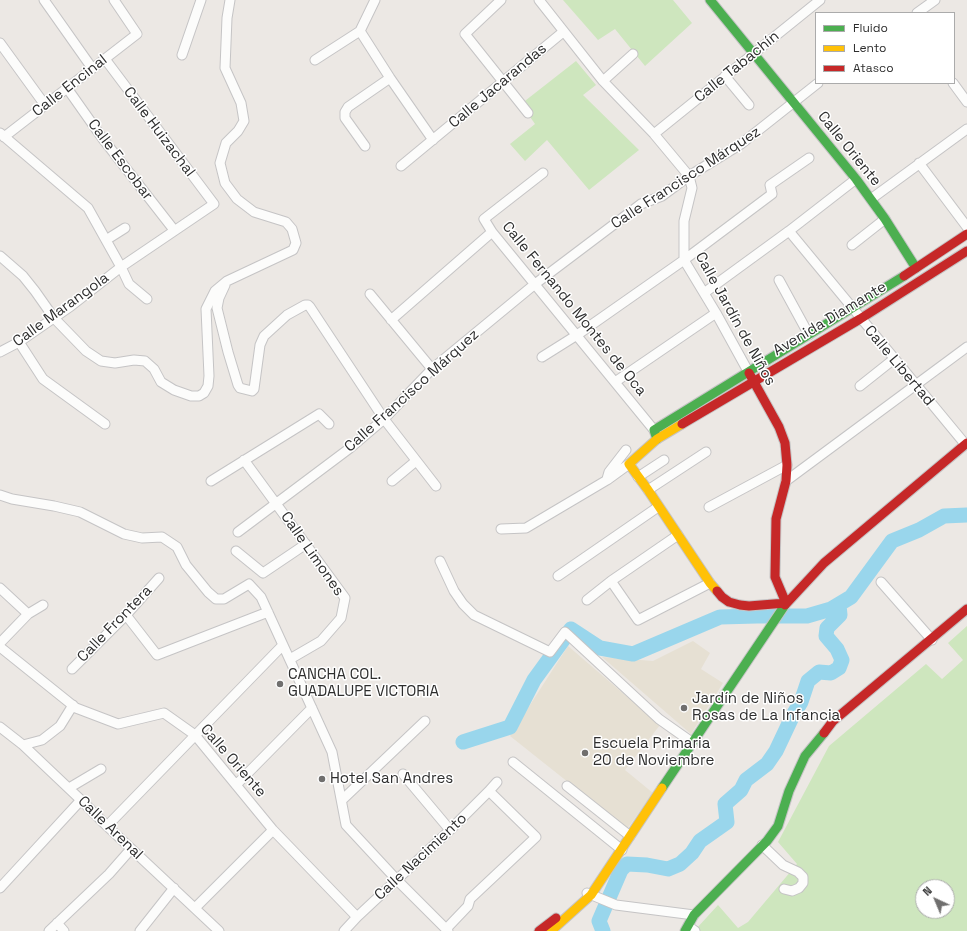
<!DOCTYPE html>
<html>
<head>
<meta charset="utf-8">
<style>
	body { margin:0 }
	#map { position:relative; width:967px; height:931px; overflow:hidden; background:#ece8e4; font-family:"Space Grotesk",sans-serif }
	canvas { display:block }
	.legend { position:absolute; left:815px; top:12px; width:140px; height:72px; box-sizing:border-box; background:#fff; border:1px solid #ababab; margin:0; padding:5px 7px; list-style:none; font-size:12px; color:#2e2e2e }
	.legend li { display:flex; align-items:center; gap:8px; height:20px }
	.legend b { width:20px; border:1px solid #ababab }
	.north { position:absolute; left:915px; top:879px; width:40px; height:40px; box-sizing:border-box; background:#fff; border:1px solid #ababab; border-radius:50%; rotate:316deg; font-size:11px; font-weight:700; line-height:16px; text-align:center; color:#2e2e2e }
	.north::after { content:''; display:block; margin:auto; width:14px; height:18px; background:#706f6e; clip-path:polygon(50% 0,100% 100%,50% 72%,0 100%) }
</style>
</head>
<body>
<div id="map">
<canvas width="967" height="931"></canvas>
<ul class="legend">
<li><b style="height:5px;background:#4caf50"></b>Fluido</li>
<li><b style="height:5px;background:#ffc107"></b>Lento</li>
<li><b style="height:5px;background:#c62828"></b>Atasco</li>
</ul>
<div class="north">N</div>
</div>
<script>
const context = document.querySelector('canvas').getContext('2d');
context.lineJoin = 'round';
function paint(path, color) { context.fillStyle = color; context.fill(path, 'evenodd'); }
const shape = rows => new Path2D(rows.map(r => 'M' + r).join(''));
function strokePath(path, color, width, dash) { context.strokeStyle = color; context.lineWidth = width; context.lineCap = dash ? 'butt' : 'round'; context.setLineDash(dash || []); context.stroke(path); }
function write(font, color, halo, rows, align = 'center') {
  context.font = font + ' "Space Grotesk",sans-serif'; context.lineWidth = 3; context.setLineDash([]); context.textBaseline = 'middle'; context.strokeStyle = halo; context.fillStyle = color; for (const [text, x, y, turn = 0] of rows) {
    context.save(); context.translate(x, y); context.rotate((+turn || 0) * Math.PI / 180); context.textAlign = isNaN(turn) ? turn : align; if (halo) context.strokeText(text, 0, 0); context.fillText(text, 0, 0); context.restore();
  }
}
paint(shape([
	[693,641,710,653,701,669,723,683,691,734,602,657,653,661],
	[568,646,660,725,625,770,653,793,627,829,510,736]
]), '#e6e0d3');
paint(shape([
	[563,0,673,0,692,23,645,66,615,29,598,40],
	[576,61,596,85,583,95,639,150,589,190,547,140,525,161,510,144,535,124,521,104],
	[967,626,967,931,698,931,696,929,718,905,738,928,748,922,797,864,778,842,829,746,926,664,942,679,963,660,948,643],
	[923,887,947,887,947,911,923,911]
]), '#cee6be');
strokePath(shape([
	[463,742,510,727,534,680,571,629,600,648,633,654,720,617,757,616,807,616,831,609,851,597,892,541,919,530,944,516,967,515],
	[603,931,599,921,621,870,627,864,647,865,668,869,680,864,692,853,700,841,727,822,725,804,741,790,746,780,767,764,776,751,793,715,801,702,808,681,819,672,831,673,839,668,842,660,837,649,826,636,827,628,840,615,839,605]
]), '#99d6ec', 15);
const street = shape([
	[44,0,92,68],
	[501,0,465,34,528,113],
	[539,0,603,81,654,134,689,176,692,188,684,221,684,260,716,313,749,373],
	[917,13,935,0],
	[360,31,390,78,433,140],
	[360,31,375,0],
	[0,43,45,105],
	[182,55,201,0],
	[315,60,360,31],
	[725,76,749,105],
	[603,81,633,54],
	[953,83,967,102],
	[67,88,103,139,174,230],
	[0,133,88,208,121,267,129,284,147,299],
	[654,134,820,0],
	[4,137,137,34,114,0],
	[365,146,345,118,345,112,348,107,390,78],
	[919,163,967,227],
	[401,166,563,32],
	[543,173,484,219,492,232,654,430],
	[871,199,967,129],
	[789,231,965,444],
	[106,240,125,228],
	[852,245,885,219],
	[0,256,23,276,35,291,54,318,86,351,101,361,115,363,134,360,145,361,154,369,161,382,174,390,191,396,199,396,204,393,208,386,209,376,206,309,215,291,227,281,293,250,296,243,292,229,286,222,254,212,237,199,225,183,220,163,226,143,238,131,244,121,241,103,225,68,227,18,230,0],
	[779,280,809,335],
	[225,285,219,298,217,308,228,352,238,385,240,388,252,391,254,389,260,345,264,336,287,315,305,305,308,305,310,307,384,419,436,486],
	[704,293,789,231,856,179],
	[370,294,432,369],
	[391,320,492,232],
	[19,342,43,379,105,424],
	[0,352,19,342,71,306,121,267,214,204,105,59],
	[542,357,577,335,684,260,772,194,770,185,809,158],
	[615,382,716,313],
	[860,386,894,359],
	[244,460,345,598,341,618,321,641,290,659],
	[638,477,664,460],
	[607,479,609,472,626,450],
	[211,481,319,414,329,424],
	[392,481,416,461],
	[786,481,967,347],
	[648,490,706,452],
	[0,495,12,499,54,506,80,512,124,534,142,538,162,537,177,547,186,565,208,592,216,599,224,599,249,584,261,597,332,752,346,825,397,880,448,931],
	[709,507,787,465],
	[501,529,526,528,607,480,629,464],
	[238,532,350,448,384,419,432,369,535,284,641,204,662,196,689,176,741,144,818,83],
	[236,551,263,573,306,544],
	[440,561,454,591,463,604,474,615,550,652,565,632,659,719,693,743],
	[558,576,658,507],
	[611,581,638,620,710,583],
	[881,582,932,640],
	[0,588,28,614],
	[587,600,611,581,678,535],
	[126,615,157,655,268,612],
	[0,643,28,614,43,605],
	[0,647,76,708,118,724,164,713,195,735,273,830,357,917],
	[72,669,126,615,159,578],
	[0,727,23,745,81,800,107,826,219,931],
	[23,745,42,740,60,726,73,705],
	[513,762,622,850],
	[403,774,450,830],
	[236,785,312,708],
	[567,786,630,836],
	[69,788,101,769],
	[342,800,425,721],
	[107,826,283,645],
	[762,845,783,865,798,872,803,877,803,883,799,888,792,891,784,889],
	[0,888,81,800],
	[587,893,616,905,694,915],
	[195,908,273,830],
	[57,923,64,931],
	[688,926,695,931],
	[446,929,468,906,470,899,536,837,489,791],
	[49,931,109,874,131,849],
	[140,931,174,888],
	[344,931,357,917,450,830,489,791,497,782]
]);
const fast = shape([
	[710,0,856,179,885,219,916,268],
	[657,439,654,430,904,276],
	[662,788,785,605],
	[685,931,694,915,767,841,778,826,789,791,805,756,824,733]
]);
const slow = shape([
	[682,424,657,439,629,464,648,490,710,583,717,591],
	[551,931,591,895,662,788]
]);
const jam = shape([
	[904,276,967,234],
	[682,424,860,319,967,251],
	[717,591,722,597,729,602,740,605,749,606,786,603,775,577,776,519,786,481,787,465,785,443,779,427,749,373],
	[785,605,824,563,967,443],
	[824,733,833,721,967,609],
	[539,931,556,918]
]);
strokePath(street, '#c5c4c5', 11);
strokePath(fast, '#c5c4c5', 11);
strokePath(slow, '#c5c4c5', 11);
strokePath(jam, '#c5c4c5', 11);
strokePath(street, '#fcfcfb', 9);
strokePath(fast, '#4caf50', 9);
strokePath(slow, '#ffc107', 9);
strokePath(jam, '#c62828', 9);
for (const [x, y, r, color] of [
	[280,684,4,"#706f6e"],
	[684,708,4,"#706f6e"],
	[585,753,4,"#706f6e"],
	[322,779,4,"#706f6e"]
]) { const dot = new Path2D(); dot.arc(x, y, r, 0, 2 * Math.PI); context.fillStyle = color; context.fill(dot); strokePath(dot, '#fff', 1.5); }
write('15px', '#2e2e2e', '#fff', [
	["Calle Tabachín",737,67,-39],
	["Calle Encinal",70,86,-38],
	["Calle Jacarandas",498,86,-40],
	["Calle Huizachal",159,132,53],
	["Calle Oriente",849,149,51],
	["Calle Escobar",120,160,53],
	["Calle Francisco Márquez",686,178,-33],
	["Calle Fernando Montes de Oca",574,309,51],
	["Calle Marangola",61,310,-36],
	["Calle Jardín de Niños",735,319,61],
	["Avenida Diamante",830,319,-31],
	["Calle Libertad",899,366,50],
	["Calle Francisco Márquez",412,391,-42],
	["Calle Limones",312,554,55],
	["Calle Frontera",115,624,-46],
	["Calle Oriente",233,761,49],
	["Calle Arenal",110,828,44],
	["Calle Nacimiento",421,857,-43]
]);
write('15px', '#2e2e2e', '#fff', [
	["CANCHA COL.",288,675],
	["GUADALUPE VICTORIA",288,692],
	["Jardín de Niños",692,699],
	["Rosas de La Infancia",692,716],
	["Escuela Primaria",593,744],
	["20 de Noviembre",593,761],
	["Hotel San Andres",330,779]
], 'left');
</script>
</body>
</html>
